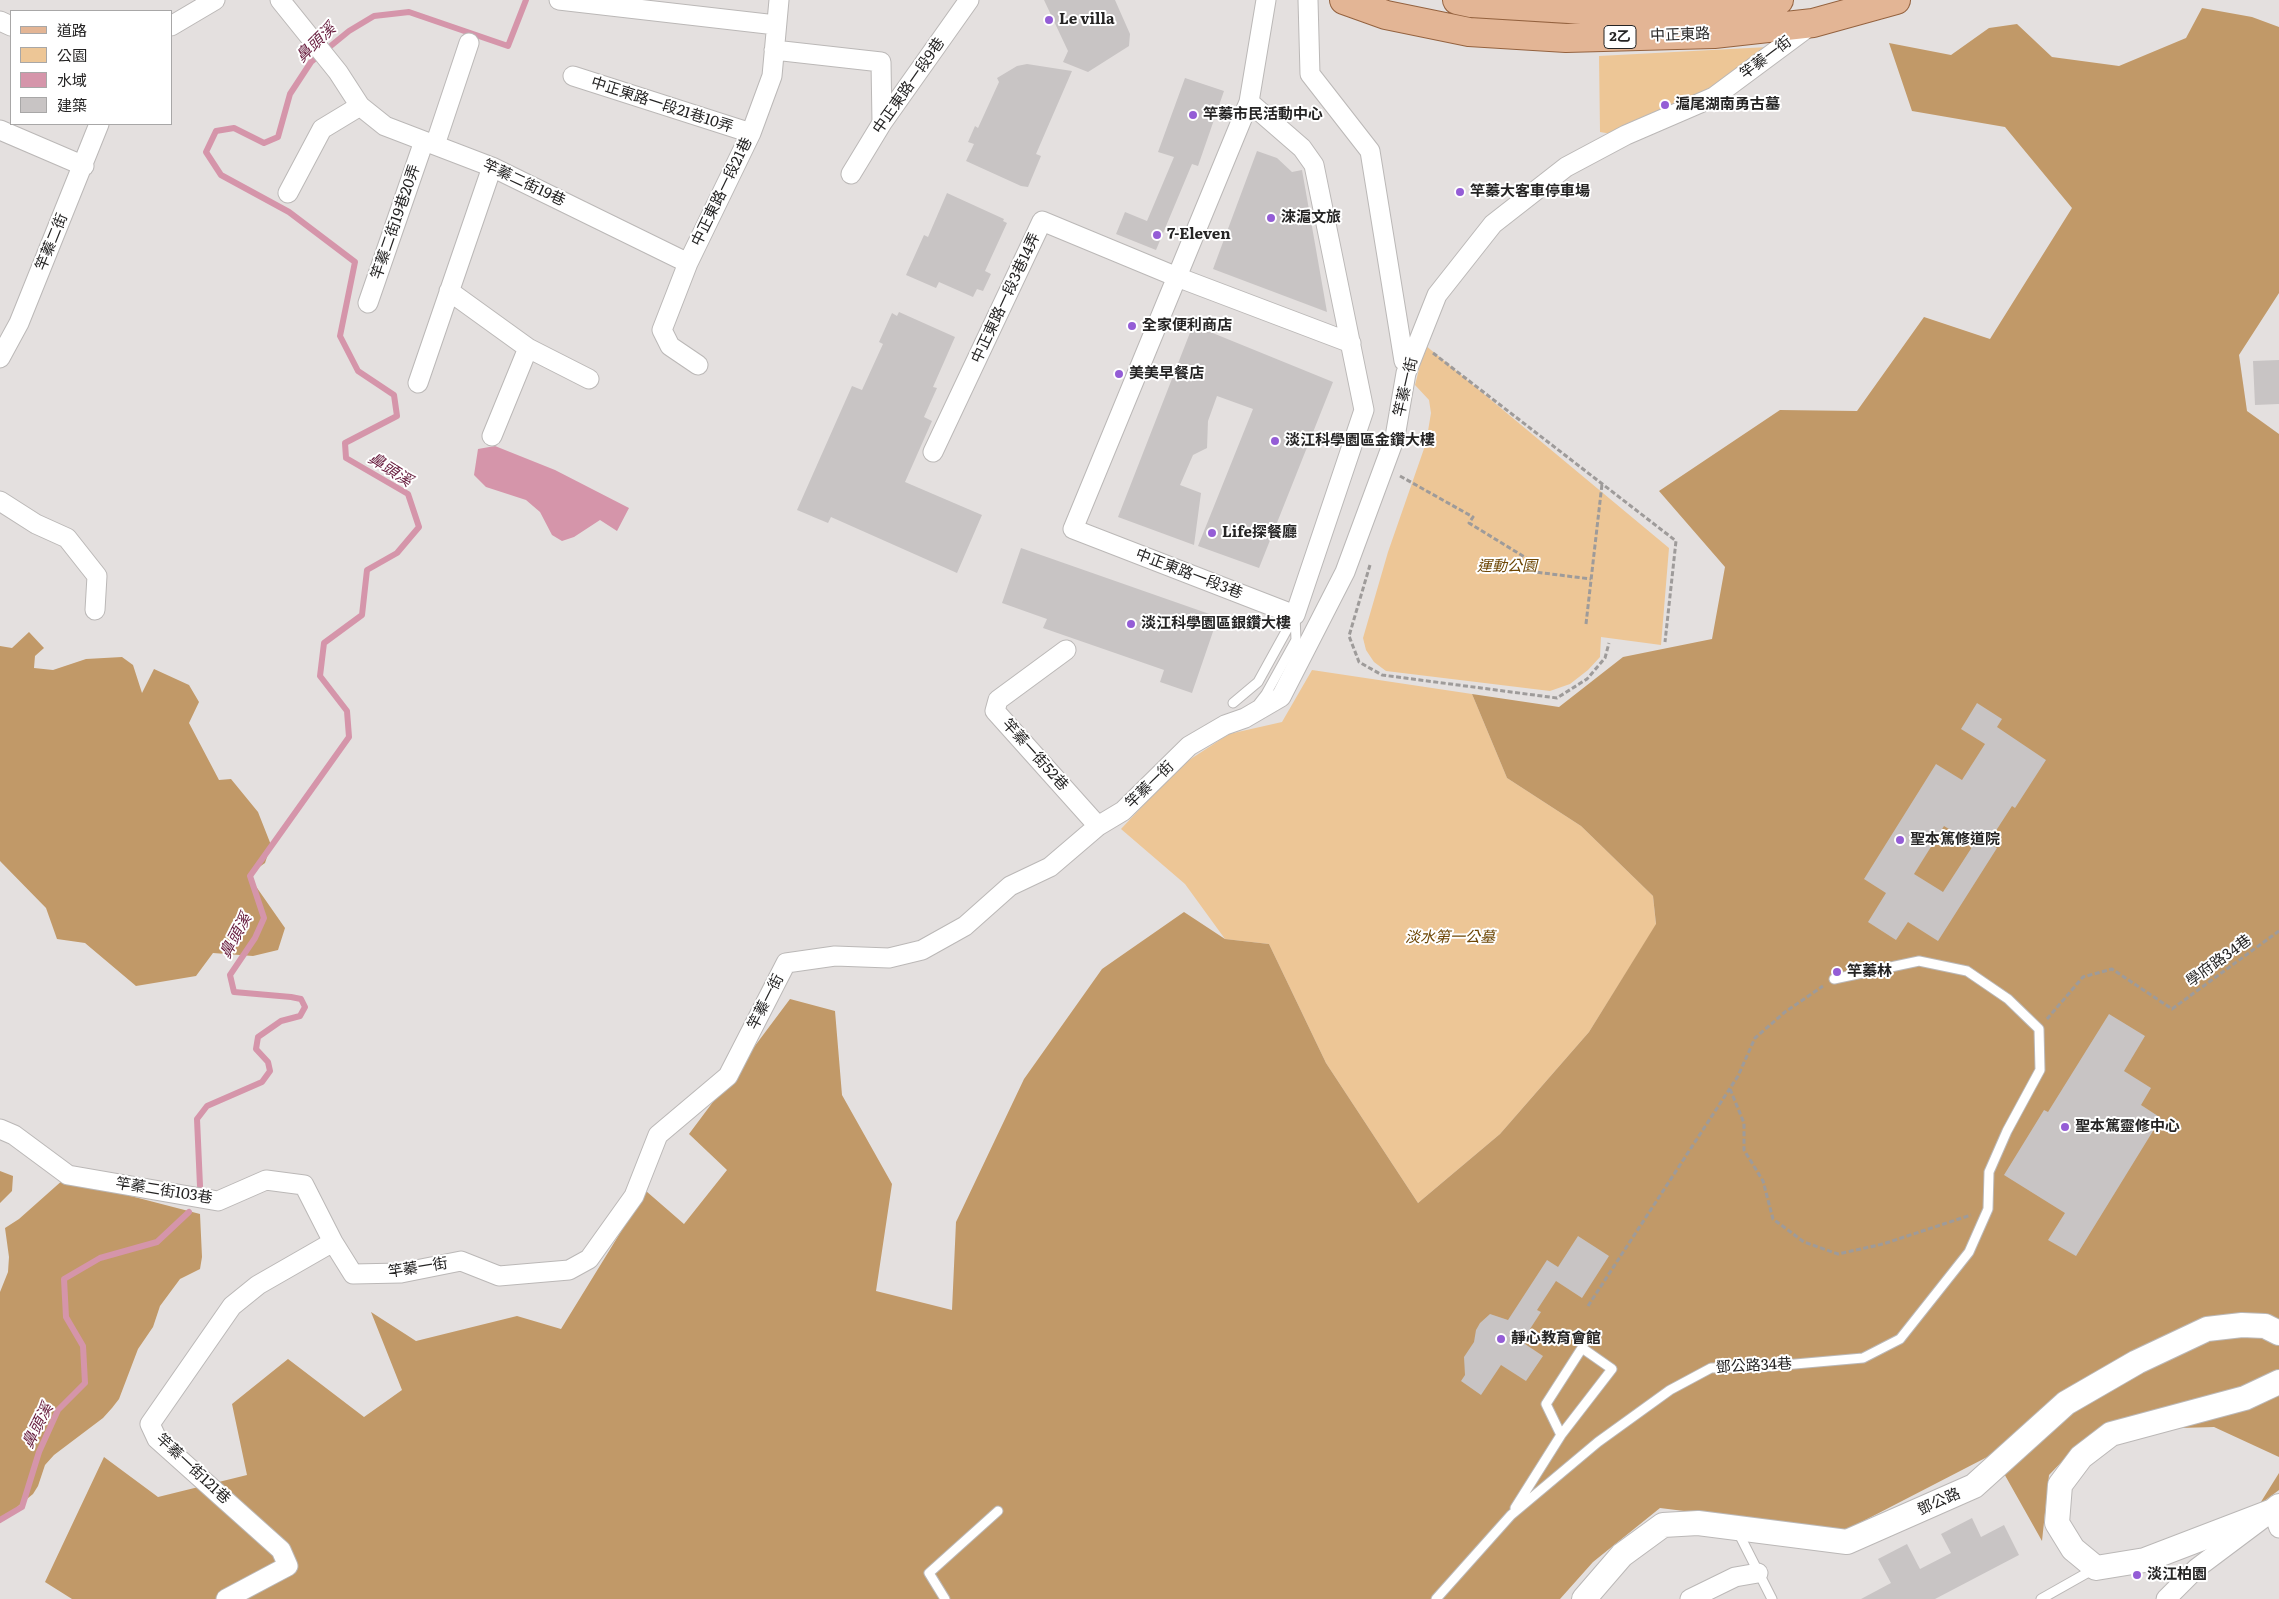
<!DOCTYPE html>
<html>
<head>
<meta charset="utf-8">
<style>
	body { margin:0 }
	#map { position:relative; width:2279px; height:1599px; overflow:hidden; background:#e4e0df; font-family:Literata,"Noto Sans TC",serif }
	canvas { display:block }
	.legend { position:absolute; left:10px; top:10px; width:162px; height:115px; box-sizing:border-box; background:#fff; border:1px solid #a8a7a7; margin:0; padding:6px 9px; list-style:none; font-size:15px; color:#252424 }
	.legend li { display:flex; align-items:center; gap:10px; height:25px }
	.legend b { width:25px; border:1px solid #a8a7a7 }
</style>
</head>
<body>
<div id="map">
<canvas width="2279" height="1599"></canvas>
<ul class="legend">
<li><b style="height:6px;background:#e3b595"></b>道路</li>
<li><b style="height:14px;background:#edc696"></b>公園</li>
<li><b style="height:14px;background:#d595aa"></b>水域</li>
<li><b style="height:14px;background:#c8c4c4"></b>建築</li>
</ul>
</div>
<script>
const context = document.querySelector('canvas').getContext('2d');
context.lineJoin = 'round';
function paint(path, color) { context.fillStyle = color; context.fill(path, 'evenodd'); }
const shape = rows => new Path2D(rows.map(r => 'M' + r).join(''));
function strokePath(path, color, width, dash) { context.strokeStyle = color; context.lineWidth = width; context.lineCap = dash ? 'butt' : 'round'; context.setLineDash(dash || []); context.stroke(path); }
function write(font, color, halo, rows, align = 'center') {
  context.font = font + ' Literata,"Noto Sans TC",serif'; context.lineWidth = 4; context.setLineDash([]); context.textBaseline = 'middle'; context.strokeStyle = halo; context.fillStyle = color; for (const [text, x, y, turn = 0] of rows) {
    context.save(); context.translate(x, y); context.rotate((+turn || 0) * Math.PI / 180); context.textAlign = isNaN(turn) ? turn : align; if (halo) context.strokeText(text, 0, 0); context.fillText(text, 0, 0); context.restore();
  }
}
paint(shape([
	[1768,47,1713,91,1618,135,1600,132,1599,56],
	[1425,345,1669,548,1661,645,1601,637,1600,657,1588,670,1570,684,1550,691,1386,671,1374,662,1366,650,1363,638,1388,552,1426,443,1431,413,1429,400,1415,385],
	[1312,670,1472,694,1507,778,1581,826,1653,896,1656,925,1589,1032,1500,1134,1418,1203,1326,1063,1269,944,1225,939,1185,884,1121,829,1180,766,1229,734,1282,722]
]), '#edc696');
paint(shape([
	[2202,8,2252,17,2279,27,2279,293,2239,355,2247,411,2279,434,2279,1457,2214,1427,2110,1430,2075,1448,2049,1475,2042,1541,1993,1454,1844,1531,1660,1508,1593,1562,1560,1599,72,1599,45,1582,104,1457,158,1497,247,1475,232,1404,288,1359,364,1417,402,1390,371,1312,416,1341,517,1316,561,1329,646,1191,684,1224,727,1170,689,1134,790,999,835,1011,842,1095,892,1184,876,1291,952,1310,956,1222,1024,1079,1102,969,1184,912,1225,939,1269,944,1326,1063,1418,1203,1500,1134,1589,1032,1656,924,1653,896,1581,826,1507,778,1472,694,1559,707,1623,657,1712,639,1725,567,1659,491,1780,410,1857,411,1924,317,1990,339,2072,208,2005,127,1912,111,1889,43,1951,55,1989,28,2017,24,2052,57,2119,66,2186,38],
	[29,632,44,648,35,656,34,668,53,670,86,659,122,657,133,665,142,693,154,669,189,685,199,702,189,723,219,780,231,779,258,812,271,845,265,863,248,875,285,928,278,950,253,956,213,953,196,976,136,986,85,943,57,939,46,908,0,861,0,646,12,648],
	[0,1171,13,1176,12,1191,0,1203],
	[64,1179,93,1189,123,1194,200,1214,202,1257,200,1269,180,1279,160,1306,153,1327,138,1349,119,1399,112,1408,103,1418,54,1455,45,1465,38,1486,33,1494,0,1521,0,1292,8,1272,9,1257,5,1228,19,1219],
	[2279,1473,2279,1490,2259,1505]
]), '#c19968');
paint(shape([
	[495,446,555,470,629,508,617,531,600,520,574,537,562,541,552,535,540,512,526,500,486,487,474,475,478,449]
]), '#d595aa');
strokePath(shape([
	[200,1186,197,1119,207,1106,262,1082,270,1071,268,1062,256,1049,258,1037,281,1021,300,1016,305,1007,301,999,291,997,234,992,230,975,255,938,264,918,250,876,349,737,347,711,320,676,324,643,362,615,367,570,397,553,419,527,408,494,346,458,345,443,397,416,394,395,358,371,340,336,355,262,289,212,221,175,206,152,216,131,234,128,264,143,278,137,290,94,311,62,349,31,374,16,409,12,508,46,526,0],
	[0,1520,22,1507,39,1452,58,1410,85,1383,83,1346,66,1317,64,1279,100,1258,157,1242,189,1212]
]), '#d595aa', 6);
paint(shape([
	[1044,0,1115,0,1130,34,1129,46,1088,72,1063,62,1068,51],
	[1027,64,1072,71,1036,154,1041,156,1028,187,1021,186,966,161,974,144,968,142,975,126,978,128,999,82,997,78,1017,66],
	[1185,78,1224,91,1198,166,1192,164,1156,250,1116,234,1125,212,1147,221,1174,157,1158,152],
	[1257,151,1277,158,1292,172,1302,170,1327,312,1213,269],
	[947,193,1004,219,1003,221,1007,223,985,271,991,274,983,291,977,289,973,297,939,282,936,288,906,275,924,235,928,237],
	[899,312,955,337,933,387,937,388,924,417,932,421,905,482,982,515,957,573,831,517,828,523,797,510,852,386,862,390,883,344,879,342,892,313,897,316],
	[1193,325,1333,382,1259,568,1198,546,1253,409,1217,396,1208,421,1207,448,1193,455,1180,485,1201,493,1194,545,1118,517],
	[2279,360,2279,404,2255,405,2253,361],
	[1021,548,1218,617,1192,693,1160,682,1164,670,1043,628,1047,619,1002,603],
	[1977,703,2002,719,1997,727,2046,760,2015,808,2012,806,1988,843,1997,848,1938,941,1908,922,1896,940,1868,922,1886,893,1864,879,1936,764,1962,780,1985,744,1961,729],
	[1944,826,1974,844,1943,892,1914,874],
	[2109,1014,2145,1036,2124,1071,2151,1088,2141,1105,2161,1118,2076,1256,2048,1240,2065,1213,2004,1175,2044,1110,2048,1112],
	[1578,1236,1609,1256,1582,1298,1556,1281,1537,1310,1541,1312,1530,1329,1534,1331,1525,1344,1543,1356,1526,1381,1501,1365,1481,1395,1461,1381,1465,1375,1464,1357,1474,1342,1476,1330,1480,1323,1490,1314,1508,1320,1547,1260,1558,1267],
	[1972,1518,1981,1537,2004,1525,2019,1555,1935,1599,1861,1599,1891,1583,1878,1559,1907,1544,1920,1569,1951,1553,1941,1534]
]), '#c8c4c4');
const service = shape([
	[1233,703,1258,682,1295,615,1296,640,1266,694,1259,703],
	[1515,1508,1561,1435,1612,1369,1582,1348,1546,1404,1561,1435],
	[1740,1536,1772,1599],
	[945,1599,929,1573,998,1511],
	[1436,1599,1511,1515,1598,1442,1670,1390,1711,1368,1761,1367,1863,1358,1900,1339,1969,1252,1988,1209,1989,1172,2007,1131,2040,1070,2039,1029,2008,999,1967,971,1919,961,1834,979],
	[2041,1599,2094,1569]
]);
const minor = shape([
	[280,0,338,72,360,106,385,126,492,167,688,263],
	[559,0,776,25],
	[1308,0,1310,74,1370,151,1404,361],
	[0,21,11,26],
	[171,26,215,0],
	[774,50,881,62,882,123],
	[573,76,751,133],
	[1249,102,1302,148,1314,165,1364,410,1295,615,1073,529,1249,102,1266,0],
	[0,130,84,166],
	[435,145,469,43],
	[851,174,882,123,969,0],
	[288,193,322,129,360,106],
	[449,291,528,348,589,379],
	[368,303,424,141],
	[0,358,19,323,99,124],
	[698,365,670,346,662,330,688,263,751,133,772,76,779,0],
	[418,383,492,167],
	[492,436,528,348],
	[933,452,1042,221,1177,277,1351,343],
	[0,501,36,524,67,538,97,576,95,610],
	[1066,650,998,700,995,711,1098,826],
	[0,1129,14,1135,68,1175,218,1201,266,1180,304,1185,333,1242,353,1274,401,1273,461,1261,499,1276,569,1270,589,1259,634,1196,658,1135,728,1076,786,963,835,956,889,958,922,950,965,926,1010,886,1050,867,1098,826,1123,811,1189,746,1225,725,1245,718,1281,697,1345,572,1395,437,1406,373,1437,295,1493,224,1566,167,1626,135,1714,97,1811,25],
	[226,1599,288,1566,281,1550,157,1439,150,1424,232,1306,258,1285,333,1242],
	[1690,1599,1735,1577,1758,1573],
	[2166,1599,2197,1568,2273,1511,2279,1528]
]);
const tertiary = shape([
	[2279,1382,2245,1398,2111,1434,2081,1457,2060,1485,2057,1523,2073,1549,2096,1568,2145,1560,2273,1511,2279,1506],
	[1584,1599,1622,1555,1663,1525,1698,1523,1847,1542,1974,1486,2066,1403,2137,1362,2207,1329,2242,1325,2265,1326,2279,1333]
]);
const primary = shape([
	[1344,0,1386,15,1469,32,1566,38,1714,34,1813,23,1896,0],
	[1457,0,1471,3,1602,11,1743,6,1779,0]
]);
strokePath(service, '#bbb8b7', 11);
strokePath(minor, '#bbb8b7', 21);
strokePath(tertiary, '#bbb8b7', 26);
strokePath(primary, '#94623f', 30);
strokePath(shape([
	[1433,353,1676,541,1665,642],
	[1400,476,1473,517,1469,523,1536,564,1535,572,1591,579],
	[1370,565,1349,636,1359,662,1382,675,1557,698,1587,679,1605,658,1609,643],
	[1586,624,1602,484],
	[2047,1019,2083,977,2112,969,2172,1009,2279,931],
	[1730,1089,1744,1123,1744,1150,1763,1181,1773,1219,1804,1242,1838,1254,1883,1244,1971,1215],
	[1588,1306,1738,1076,1755,1038,1785,1012,1823,986]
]), '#9e9b9a', 3, [5, 2.5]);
strokePath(service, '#fff', 9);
strokePath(minor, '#fff', 19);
strokePath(tertiary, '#fff', 24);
strokePath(primary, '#e3b595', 28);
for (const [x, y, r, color] of [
	[1049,20,5,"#945dd6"],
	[1665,105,5,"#945dd6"],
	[1193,115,5,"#945dd6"],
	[1460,192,5,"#945dd6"],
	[1271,218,5,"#945dd6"],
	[1157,235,5,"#945dd6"],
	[1132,326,5,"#945dd6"],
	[1119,374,5,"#945dd6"],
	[1275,441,5,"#945dd6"],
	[1212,533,5,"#945dd6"],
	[1131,624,5,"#945dd6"],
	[1900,840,5,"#945dd6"],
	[1837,972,5,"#945dd6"],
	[2065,1127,5,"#945dd6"],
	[1501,1339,5,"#945dd6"],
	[2137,1575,5,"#945dd6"]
]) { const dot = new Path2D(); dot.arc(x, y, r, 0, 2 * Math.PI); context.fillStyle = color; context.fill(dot); strokePath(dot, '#fff', 2); }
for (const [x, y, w] of [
	[1620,37,32]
]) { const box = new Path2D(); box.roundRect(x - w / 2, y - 11.5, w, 23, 4); context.fillStyle = '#fff'; context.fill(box); strokePath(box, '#252424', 1); }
write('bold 14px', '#252424', null, [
	["2乙",1620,37]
]);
write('bold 15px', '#252424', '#fff', [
	["Le villa",1059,20],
	["滬尾湖南勇古墓",1675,105],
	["竿蓁市民活動中心",1203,115],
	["竿蓁大客車停車場",1470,192],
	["淶滬文旅",1281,218],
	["7-Eleven",1167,235],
	["全家便利商店",1142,326],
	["美美早餐店",1129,374],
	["淡江科學園區金鑽大樓",1285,441],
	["Life探餐廳",1222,533],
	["淡江科學園區銀鑽大樓",1141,624],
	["聖本篤修道院",1910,840],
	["竿蓁林",1847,972],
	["聖本篤靈修中心",2075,1127],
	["靜心教育會館",1511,1339],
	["淡江柏園",2147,1575]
], 'left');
write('15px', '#252424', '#fff', [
	["中正東路",1680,35,-2],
	["竿蓁一街",1766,58,-37],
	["中正東路一段9巷",909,86,-55],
	["中正東路一段21巷10弄",662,105,18],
	["竿蓁二街19巷",524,183,25],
	["中正東路一段21巷",722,192,-64],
	["竿蓁二街19巷20弄",396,222,-71],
	["竿蓁二街",52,242,-68],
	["中正東路一段3巷14弄",1006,298,-65],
	["竿蓁一街",1406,387,-77],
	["中正東路一段3巷",1189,574,21],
	["竿蓁一街52巷",1035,755,48],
	["竿蓁一街",1150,785,-44],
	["學府路34巷",2219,961,-36],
	["竿蓁一街",766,1002,-63],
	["竿蓁二街103巷",164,1191,9],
	["竿蓁一街",418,1268,-9],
	["鄧公路34巷",1754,1366,-3],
	["竿蓁一街121巷",193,1469,43],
	["鄧公路",1939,1502,-24]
]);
write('italic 15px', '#6d4605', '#fff', [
	["運動公園",1507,567],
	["淡水第一公墓",1450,938]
]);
write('italic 16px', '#671c3d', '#fff', [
	["鼻頭溪",316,43,-44],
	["鼻頭溪",390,470,33],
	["鼻頭溪",236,936,-62],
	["鼻頭溪",38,1426,-63]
]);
</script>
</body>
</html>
